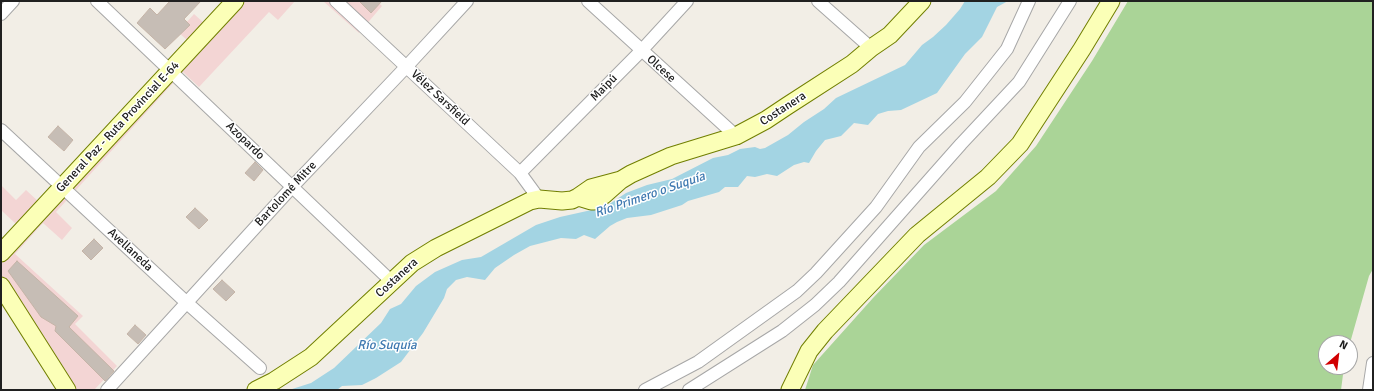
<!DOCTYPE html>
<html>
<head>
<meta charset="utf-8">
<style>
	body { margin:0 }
	#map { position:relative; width:1374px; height:391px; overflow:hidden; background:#f2eee6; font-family:Signika,sans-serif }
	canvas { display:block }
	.frame { position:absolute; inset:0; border:2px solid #202020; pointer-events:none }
	.north { position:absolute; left:1318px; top:335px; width:40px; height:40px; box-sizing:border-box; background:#fff; border:1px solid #a6a6a6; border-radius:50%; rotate:28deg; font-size:11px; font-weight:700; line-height:16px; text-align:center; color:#202020 }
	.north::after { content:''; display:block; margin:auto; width:14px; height:18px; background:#d10001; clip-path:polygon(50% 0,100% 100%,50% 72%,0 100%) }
</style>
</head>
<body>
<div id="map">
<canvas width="1374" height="391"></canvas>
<div class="frame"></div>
<div class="north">N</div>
</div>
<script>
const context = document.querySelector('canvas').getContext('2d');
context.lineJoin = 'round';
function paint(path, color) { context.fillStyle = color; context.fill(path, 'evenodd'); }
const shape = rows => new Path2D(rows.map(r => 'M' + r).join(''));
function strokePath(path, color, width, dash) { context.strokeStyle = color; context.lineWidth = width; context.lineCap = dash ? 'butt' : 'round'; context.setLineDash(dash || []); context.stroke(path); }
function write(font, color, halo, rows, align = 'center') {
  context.font = font + ' Signika,sans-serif'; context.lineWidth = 3; context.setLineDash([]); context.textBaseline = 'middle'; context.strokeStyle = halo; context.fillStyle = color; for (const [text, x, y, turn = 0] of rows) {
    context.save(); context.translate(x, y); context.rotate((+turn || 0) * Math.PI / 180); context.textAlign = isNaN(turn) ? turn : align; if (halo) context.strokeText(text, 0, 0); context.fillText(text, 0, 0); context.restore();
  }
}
paint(shape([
	[224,1,295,1,278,20,269,12,199,87,183,72,56,212,72,228,62,240,43,223,15,254,83,316,75,324,117,366,94,390,62,390,1,300,1,243,17,225,1,210,1,185,16,200,26,190,40,203,161,67,187,40,178,32,194,14,204,23],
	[323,1,377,1,382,6,359,33]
]), '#f3d5d4');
paint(shape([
	[1128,1,1373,1,1373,269,1369,276,1350,343,1326,343,1326,367,1344,367,1341,390,805,390,813,365,873,298,924,245,996,191,1036,146,1092,61]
]), '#aad497');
paint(shape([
	[965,1,1008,1,997,7,982,37,965,54,937,93,901,110,888,111,878,114,868,125,854,123,841,136,825,140,816,151,809,163,804,162,794,165,777,176,767,174,755,177,747,176,738,187,725,187,719,192,688,201,682,205,651,215,627,218,617,222,610,226,595,239,584,235,576,239,561,238,530,246,514,255,495,268,485,280,467,277,456,280,447,289,444,298,423,333,401,362,376,378,362,385,342,386,337,390,289,390,311,383,334,368,381,323,390,309,401,304,416,286,435,272,462,260,481,257,536,225,560,217,605,207,626,193,647,185,672,179,713,158,728,155,740,149,755,147,760,149,765,148,788,135,804,122,824,109,836,98,905,65,922,45,933,37,946,25,960,9]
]), '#a3d4e3');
const building = shape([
	[170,1,201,1,184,19,190,25,165,49,137,23,150,8,157,15,170,1],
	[359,1,382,1,371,13,359,1],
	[58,126,73,140,64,151,48,137,58,126],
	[255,162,263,170,254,181,245,173,255,162],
	[195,208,208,220,199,229,186,217,195,208],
	[94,239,103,248,91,260,82,251,94,239],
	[17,261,78,316,69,327,114,371,105,381,55,331,56,326,41,317,8,271,17,261],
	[222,280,235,292,226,301,213,289,222,280],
	[135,325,146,335,138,344,127,334,135,325]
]);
paint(building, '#c6bdb5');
strokePath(building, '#c5b4a7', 1);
const street = shape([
	[97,1,391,281],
	[336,1,520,173,539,199],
	[588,1,736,136],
	[818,1,871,48],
	[1,14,13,1],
	[1,130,187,303,260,368],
	[520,173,641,51,687,1],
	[107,390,293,186,407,66,467,1],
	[645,390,698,362,797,291,816,273,876,207,919,147,965,102,1007,49,1029,1],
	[689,390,782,331,815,305,839,282,961,144,1019,82,1070,1],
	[1369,390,1373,363]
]);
const secondary = shape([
	[578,197,591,201,594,201,604,195,621,180,631,174,671,156,736,136,766,120,787,106,852,64,871,48,890,35,922,1],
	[1,253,235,1],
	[1,286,67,390],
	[256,390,274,381,311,357,412,263,436,248,530,201,539,199,562,201,572,200,578,197,591,188,621,180],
	[790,390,809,351,825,331,917,235,988,177,1020,144,1082,49,1111,1]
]);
strokePath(street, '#a7a7a7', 14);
strokePath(secondary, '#717f00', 19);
strokePath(street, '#fff', 12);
strokePath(secondary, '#fbffb7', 17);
write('12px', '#202020', '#fff', [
	["Olcese",661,69,42],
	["Maipú",604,88,-45],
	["Vélez Sarsfield",440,98,43],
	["Costanera",783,109,-33],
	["General Paz - Ruta Provincial E-64",118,127,-47],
	["Azopardo",245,141,44],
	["Bartolomé Mitre",286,194,-47],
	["Avellaneda",130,250,43],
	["Costanera",397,278,-42]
]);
write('italic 13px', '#407ab1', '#fff', [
	["Río Primero o Suquía",650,195,-19],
	["Río Suquía",387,346]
]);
</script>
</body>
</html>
